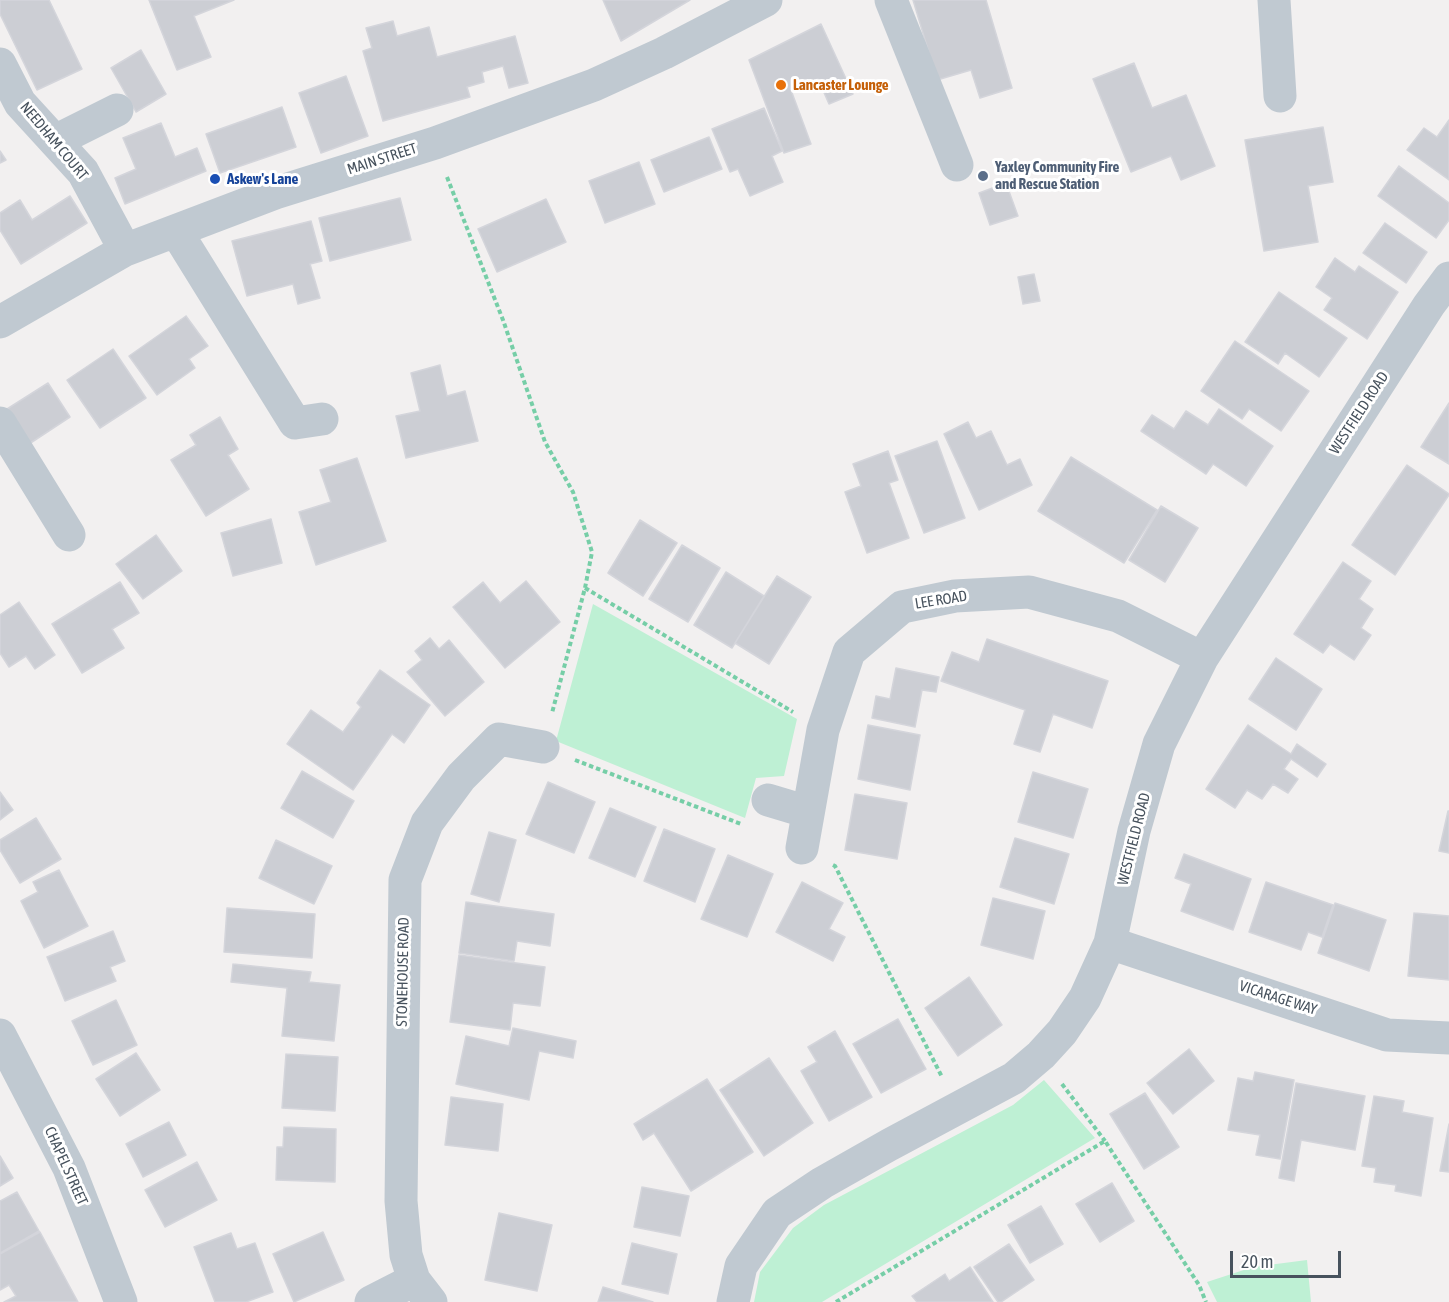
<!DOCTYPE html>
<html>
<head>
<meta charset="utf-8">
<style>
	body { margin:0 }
	#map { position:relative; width:1449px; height:1302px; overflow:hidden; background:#f2f0f0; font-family:"Asap Condensed",sans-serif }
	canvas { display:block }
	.scale { position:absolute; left:1230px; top:1251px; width:111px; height:27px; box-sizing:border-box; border:3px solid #47525d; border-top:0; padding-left:8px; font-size:18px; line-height:21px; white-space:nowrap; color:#47525d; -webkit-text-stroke:4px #fff; paint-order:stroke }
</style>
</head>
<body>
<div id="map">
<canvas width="1449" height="1302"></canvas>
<div class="scale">20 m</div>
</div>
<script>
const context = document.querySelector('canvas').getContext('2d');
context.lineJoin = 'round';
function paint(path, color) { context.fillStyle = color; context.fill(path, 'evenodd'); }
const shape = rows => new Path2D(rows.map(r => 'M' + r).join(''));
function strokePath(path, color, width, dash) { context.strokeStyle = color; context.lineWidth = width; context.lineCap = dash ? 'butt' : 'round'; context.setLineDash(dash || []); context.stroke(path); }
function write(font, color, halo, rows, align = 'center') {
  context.font = font + ' "Asap Condensed",sans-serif'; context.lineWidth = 6; context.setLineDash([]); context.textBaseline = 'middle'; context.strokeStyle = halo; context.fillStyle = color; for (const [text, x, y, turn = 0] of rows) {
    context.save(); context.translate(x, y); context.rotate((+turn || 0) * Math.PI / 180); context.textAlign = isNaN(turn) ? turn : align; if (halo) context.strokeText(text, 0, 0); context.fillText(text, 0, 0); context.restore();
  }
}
paint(shape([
	[593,604,797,719,784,776,756,778,745,818,556,741],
	[1044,1080,1095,1138,822,1302,754,1302,760,1272,793,1228,824,1205,1013,1105],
	[1307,1260,1311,1302,1217,1302,1207,1282,1253,1267]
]), '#bef0d4');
const building = shape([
	[0,0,49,0,82,69,37,90,0,14,0,0],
	[149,0,234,0,194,16,211,57,177,70,149,0],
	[603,0,690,0,621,41,603,0],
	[913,0,986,0,1012,88,980,98,971,70,937,80,913,0],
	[393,21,397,36,429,27,437,57,515,36,528,83,509,88,503,66,482,72,484,82,467,87,470,97,383,121,363,51,372,48,366,28,393,21],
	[821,24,853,94,829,104,818,79,791,90,811,144,784,153,749,60,821,24],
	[141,50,166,94,136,112,111,68,141,50],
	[1134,63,1152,108,1186,95,1215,166,1181,180,1171,156,1131,172,1093,79,1134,63],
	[346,76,368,136,321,153,299,93,346,76],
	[282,107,296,147,220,173,206,134,282,107],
	[764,108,782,151,772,156,783,182,750,196,738,169,730,172,712,129,764,108],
	[1449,120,1449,180,1407,150,1424,128,1437,137,1449,120],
	[161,123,175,157,197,148,206,171,125,204,115,178,136,169,123,138,161,123],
	[1323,127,1333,182,1308,186,1318,242,1264,251,1245,140,1323,127],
	[709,137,722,169,664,192,651,160,709,137],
	[0,151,6,160,0,163,0,151],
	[639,162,655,204,605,223,589,181,639,162],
	[1399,166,1449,203,1449,220,1436,238,1378,196,1399,166],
	[1006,183,1018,216,990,225,979,193,1006,183],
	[70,196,87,223,21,264,0,230,0,213,20,200,32,220,70,196],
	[400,198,411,240,330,261,319,218,400,198],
	[546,199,566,242,497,272,478,229,546,199],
	[311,221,322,261,310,264,320,298,298,304,293,284,247,296,232,241,311,221],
	[1385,223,1427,252,1406,283,1363,253,1385,223],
	[1335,258,1355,272,1359,266,1398,292,1367,339,1324,310,1332,298,1316,287,1335,258],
	[1034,274,1040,301,1023,304,1018,277,1034,274],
	[1279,292,1347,338,1319,377,1285,353,1278,364,1245,342,1279,292],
	[186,316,208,346,189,359,195,368,157,395,129,356,186,316],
	[1235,341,1309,391,1281,431,1249,409,1242,419,1201,391,1235,341],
	[113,349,146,398,100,428,67,380,113,349],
	[440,365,447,396,465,391,478,441,406,458,396,416,420,411,411,373,440,365],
	[48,383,70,417,29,444,7,409,48,383],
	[1449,403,1449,464,1421,447,1449,403],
	[1219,409,1273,446,1246,486,1213,464,1206,474,1141,431,1152,415,1174,429,1186,411,1208,425,1219,409],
	[220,417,238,449,228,455,249,489,206,516,171,460,196,445,190,435,220,417],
	[968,422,976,438,991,431,1007,465,1020,459,1032,485,979,510,944,434,968,422],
	[937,441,965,518,924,533,895,456,937,441],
	[888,451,898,480,889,483,909,538,867,553,845,492,861,486,853,464,888,451],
	[1071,457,1157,510,1124,563,1038,511,1071,457],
	[357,458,386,541,316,565,299,512,331,502,320,470,357,458],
	[1407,465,1449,494,1449,495,1395,575,1352,545,1407,465],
	[1161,506,1198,528,1165,582,1129,560,1161,506],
	[271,519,282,563,233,576,221,533,271,519],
	[640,520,677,543,643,596,608,573,640,520],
	[156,535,182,571,143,599,116,564,156,535],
	[682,545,720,568,688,622,649,599,682,545],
	[1343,562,1371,581,1359,599,1373,609,1361,628,1371,635,1354,660,1330,644,1323,653,1294,634,1343,562],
	[726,572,764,596,732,648,694,625,726,572],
	[777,576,811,597,769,664,735,643,777,576],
	[526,581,560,622,505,668,453,607,483,582,500,603,526,581],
	[120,582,139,613,112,629,124,648,82,673,52,624,120,582],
	[19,602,55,655,35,669,26,656,9,667,0,653,0,615,19,602],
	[430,638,439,649,449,640,484,682,445,716,407,672,422,660,415,651,430,638],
	[987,639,1108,681,1092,728,1053,714,1040,752,1014,744,1025,710,941,681,952,652,979,662,987,639],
	[1276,658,1322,689,1296,730,1249,699,1276,658],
	[896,668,939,677,936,692,922,690,915,727,872,718,876,696,890,699,896,668],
	[380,670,430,705,404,743,392,734,353,790,287,744,311,710,343,732,361,707,357,703,380,670],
	[868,725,920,735,910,790,858,779,868,725],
	[1248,725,1291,754,1297,744,1326,764,1317,777,1291,759,1284,769,1298,779,1288,793,1273,784,1262,799,1247,790,1235,808,1206,789,1248,725],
	[302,771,354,801,333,838,281,808,302,771],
	[1033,772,1088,789,1073,838,1018,822,1033,772],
	[548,782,595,802,574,853,526,834,548,782],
	[0,792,13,810,0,820,0,792],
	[855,794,907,803,897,859,845,850,855,794],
	[610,808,656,827,635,877,589,858,610,808],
	[1448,811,1449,811,1449,853,1439,851,1448,811],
	[36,818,61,859,20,883,0,850,0,840,36,818],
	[664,829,715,849,695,902,644,881,664,829],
	[489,832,516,840,499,902,471,894,489,832],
	[1015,838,1069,854,1054,904,1000,887,1015,838],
	[276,840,332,866,314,904,259,878,276,840],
	[1184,854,1251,879,1233,930,1181,911,1191,884,1175,878,1184,854],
	[728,855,773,874,747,937,701,919,728,855],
	[59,870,88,926,44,948,21,901,38,892,33,882,59,870],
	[802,882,843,903,829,929,845,937,833,961,776,932,802,882],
	[1266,882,1333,905,1322,937,1308,932,1301,950,1249,932,1266,882],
	[993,898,1045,911,1033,959,981,945,993,898],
	[466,902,554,914,550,946,517,941,514,961,459,953,466,902],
	[1335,903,1386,920,1369,971,1318,953,1335,903],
	[227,908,315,914,312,958,224,952,227,908],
	[1414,913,1449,916,1449,980,1408,976,1414,913],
	[113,931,125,961,110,967,116,981,65,1001,47,957,113,931],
	[459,955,545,967,540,1006,513,1003,510,1030,450,1022,459,955],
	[233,964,311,972,309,982,340,985,334,1041,282,1036,287,988,231,982,233,964],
	[969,977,1002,1025,958,1056,925,1008,969,977],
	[116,1000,137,1045,93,1065,72,1021,116,1000],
	[898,1019,926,1069,881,1093,853,1044,898,1019],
	[513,1028,576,1041,573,1058,539,1051,529,1100,456,1084,466,1036,509,1046,513,1028],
	[835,1031,872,1097,829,1121,801,1071,817,1062,808,1047,835,1031],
	[1189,1049,1214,1081,1173,1114,1147,1083,1189,1049],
	[136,1053,160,1090,120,1116,96,1079,136,1053],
	[286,1054,338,1057,335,1111,282,1108,286,1054],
	[769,1058,813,1123,764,1156,720,1090,769,1058],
	[1255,1072,1294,1080,1280,1159,1256,1155,1260,1135,1228,1130,1238,1078,1253,1081,1255,1072],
	[707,1079,753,1152,691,1191,654,1133,643,1140,634,1124,707,1079],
	[1296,1083,1365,1096,1355,1150,1301,1140,1294,1181,1279,1178,1296,1083],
	[1145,1093,1179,1147,1144,1169,1110,1114,1145,1093],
	[1374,1096,1404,1101,1402,1112,1433,1118,1421,1196,1395,1191,1396,1185,1374,1182,1376,1168,1362,1166,1374,1096],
	[451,1097,503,1104,498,1151,445,1145,451,1097],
	[169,1122,186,1155,143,1177,126,1144,169,1122],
	[1449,1124,1449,1172,1440,1171,1449,1124],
	[284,1127,336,1129,335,1182,276,1180,277,1147,283,1147,284,1127],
	[0,1156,13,1178,0,1186,0,1156],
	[197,1162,217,1200,165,1227,145,1190,197,1162],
	[1112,1183,1134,1221,1100,1242,1076,1204,1112,1183],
	[642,1187,689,1196,680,1236,634,1227,642,1187],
	[17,1192,39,1231,0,1253,0,1201,17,1192],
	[1041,1206,1063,1244,1030,1263,1008,1225,1041,1206],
	[499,1213,552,1225,537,1291,485,1280,499,1213],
	[40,1232,78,1302,4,1302,16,1296,9,1285,0,1290,0,1254,40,1232],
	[323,1232,344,1280,294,1302,273,1254,323,1232],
	[231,1233,237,1249,255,1243,273,1292,246,1302,215,1302,194,1247,231,1233],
	[632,1243,677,1254,668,1294,622,1284,632,1243],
	[1009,1244,1034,1280,1001,1302,998,1302,974,1267,1009,1244],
	[970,1267,993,1302,917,1302,912,1296,945,1274,949,1281,970,1267],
	[603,1287,653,1302,598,1302,603,1287]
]);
paint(building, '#ccced4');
strokePath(building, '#d4d5db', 1.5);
strokePath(shape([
	[447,177,503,320,545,442,573,492,592,552,585,588,552,713],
	[585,588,793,712],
	[575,760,741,824],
	[833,865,835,866,942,1077],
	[1062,1084,1105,1141],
	[836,1302,1105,1141,1199,1285,1206,1302]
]), '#76cea7', 4, [4.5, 3]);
strokePath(shape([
	[891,0,957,165],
	[1274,0,1280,96],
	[0,64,20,103,83,172,125,250],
	[55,141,117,110],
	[176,231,295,423,322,419],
	[0,322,125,250,275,193,435,143,594,85,664,53,766,0],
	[0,423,69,535],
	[768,800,808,812],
	[802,848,823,730,849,652,902,607,955,596,1029,592,1118,616,1202,658],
	[1110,943,1387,1035,1449,1038],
	[0,1035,69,1168,121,1302],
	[371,1302,414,1280],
	[431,1302,414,1280,406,1255,401,1201,405,880,427,823,461,777,499,739,543,747],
	[733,1302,741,1266,777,1213,822,1183,889,1145,1014,1078,1041,1055,1062,1032,1085,998,1110,943,1134,831,1159,744,1202,658,1429,305,1449,278]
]), '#c0c9d1', 33);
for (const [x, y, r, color] of [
	[781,85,6,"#e8710a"],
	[983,176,6,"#5c6f8a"],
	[215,179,6,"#1a4fb4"]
]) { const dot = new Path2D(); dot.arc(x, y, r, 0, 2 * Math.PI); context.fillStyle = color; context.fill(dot); strokePath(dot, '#fff', 2); }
write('bold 15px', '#c56008', '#fff', [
	["Lancaster Lounge",793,85]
], 'left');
write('15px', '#47525d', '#fff', [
	["NEEDHAM COURT",54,141,50],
	["MAIN STREET",382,159,-18],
	["WESTFIELD ROAD",1359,413,-57],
	["LEE ROAD",941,600,-9],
	["WESTFIELD ROAD",1134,839,-76],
	["STONEHOUSE ROAD",403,972,-89],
	["VICARAGE WAY",1278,998,18],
	["CHAPEL STREET",66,1166,66]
]);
write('bold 15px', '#4e5e75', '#fff', [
	["Yaxley Community Fire",995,167],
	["and Rescue Station",995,184]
], 'left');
write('bold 15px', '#164399', '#fff', [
	["Askew's Lane",227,179]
], 'left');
</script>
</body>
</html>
